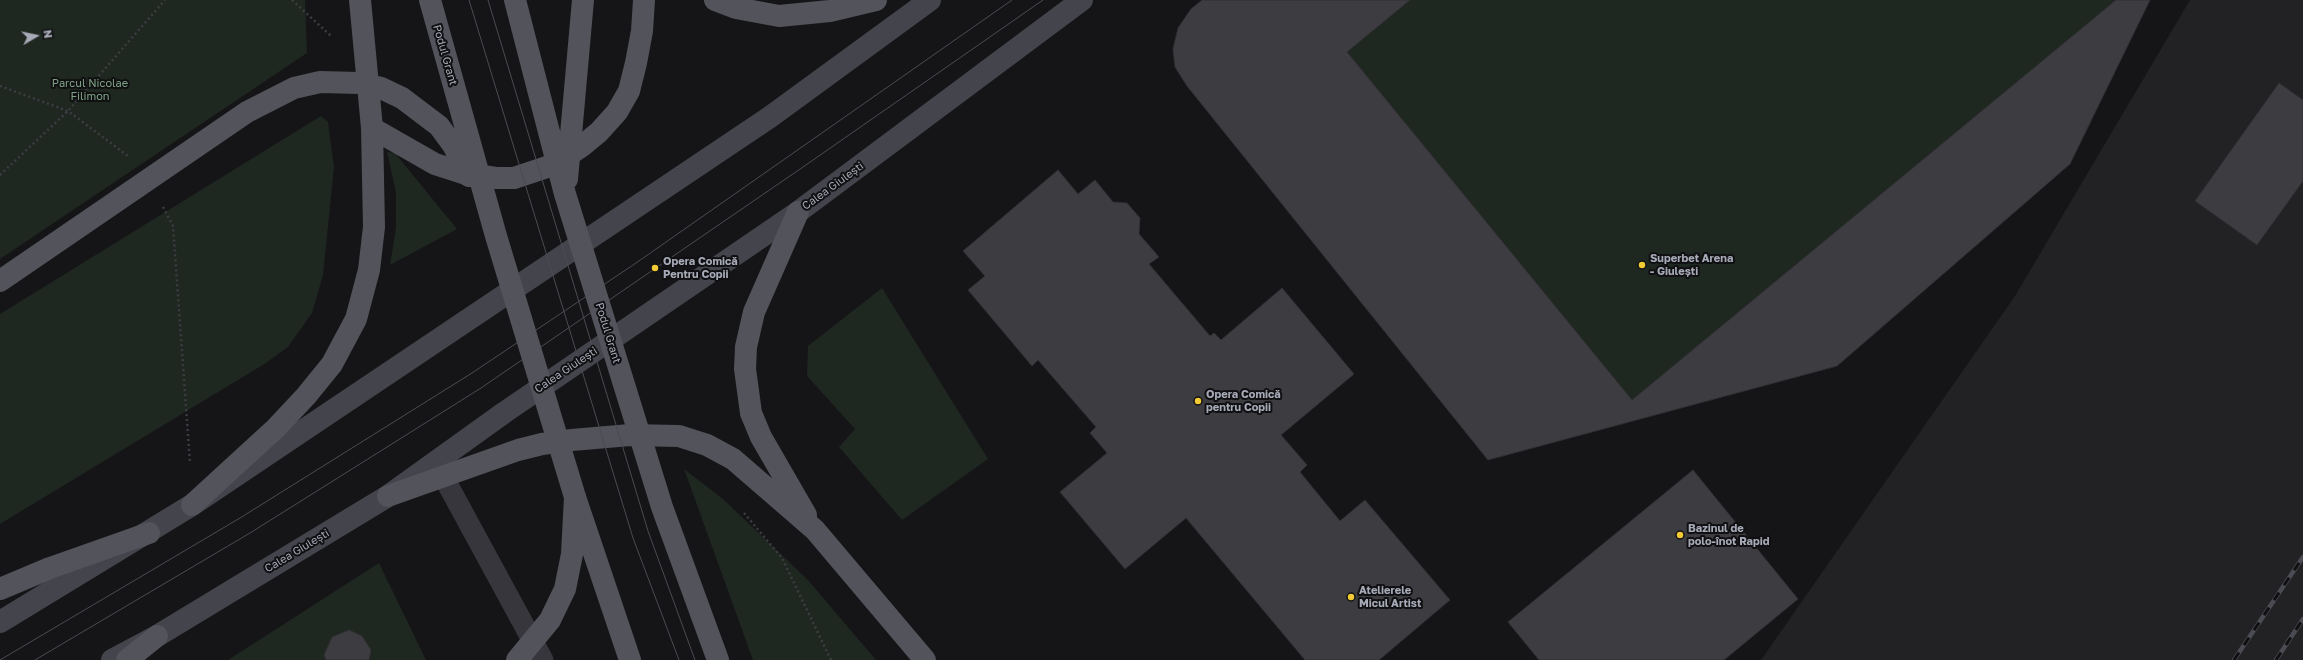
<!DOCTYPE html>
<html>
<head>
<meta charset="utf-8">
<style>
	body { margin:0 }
	#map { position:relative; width:2303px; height:660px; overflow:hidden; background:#151517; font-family:"Golos Text",sans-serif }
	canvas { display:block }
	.north { position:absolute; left:16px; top:16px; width:40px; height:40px; -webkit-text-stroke:3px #101012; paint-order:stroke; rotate:81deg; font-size:11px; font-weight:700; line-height:16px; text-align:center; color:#a7aab7 }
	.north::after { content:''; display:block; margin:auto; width:14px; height:18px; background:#a7aab7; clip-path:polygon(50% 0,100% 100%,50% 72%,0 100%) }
</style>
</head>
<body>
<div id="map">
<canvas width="2303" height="660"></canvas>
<div class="north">N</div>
</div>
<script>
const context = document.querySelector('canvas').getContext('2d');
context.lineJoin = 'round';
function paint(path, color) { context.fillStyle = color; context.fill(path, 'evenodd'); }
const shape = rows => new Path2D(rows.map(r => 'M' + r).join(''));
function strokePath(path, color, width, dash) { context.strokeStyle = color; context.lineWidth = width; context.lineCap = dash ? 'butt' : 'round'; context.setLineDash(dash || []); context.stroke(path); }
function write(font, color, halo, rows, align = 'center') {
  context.font = font + ' "Golos Text",sans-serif'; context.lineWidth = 4; context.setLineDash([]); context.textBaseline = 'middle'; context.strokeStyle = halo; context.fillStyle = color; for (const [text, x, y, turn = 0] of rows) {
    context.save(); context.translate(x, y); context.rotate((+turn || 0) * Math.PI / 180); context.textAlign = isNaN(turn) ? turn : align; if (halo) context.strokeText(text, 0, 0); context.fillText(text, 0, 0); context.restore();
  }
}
paint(shape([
	[2190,0,2303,0,2303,660,1761,660,2015,296]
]), '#222124');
paint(shape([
	[0,0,305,0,307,53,0,259],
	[1202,0,2150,0,2070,164,1837,366,1488,460,1187,86,1175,67,1173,49,1178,28,1191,9],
	[321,116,328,122,334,167,323,275,312,313,288,347,266,363,0,524,0,314],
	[387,152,395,153,457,229,390,265,396,228,396,193],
	[882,288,988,459,902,520,839,447,855,429,807,376,808,346],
	[684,469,723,499,808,580,876,660,753,660],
	[379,563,426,660,228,660]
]), '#1f2721');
const building = shape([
	[1202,0,1410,0,1347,52,1632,400,2116,0,2150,0,2070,164,1837,366,1488,460,1187,86,1175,67,1173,49,1178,28,1191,9,1202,0],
	[2279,83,2303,100,2303,181,2257,245,2195,201,2279,83],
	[1058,170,1078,194,1095,180,1113,202,1127,203,1140,218,1139,234,1159,257,1149,264,1210,336,1214,333,1221,340,1282,288,1354,374,1281,435,1307,465,1300,472,1340,521,1365,500,1450,600,1379,660,1305,660,1186,518,1125,569,1060,492,1107,453,1090,433,1096,427,1038,360,1032,366,968,290,985,276,963,251,1058,170],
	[1693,470,1798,599,1724,660,1539,660,1508,622,1693,470],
	[349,630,362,636,371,650,369,660,326,660,324,655,332,637,349,630]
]);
paint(building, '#3d3d41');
strokePath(building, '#302f33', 1);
strokePath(shape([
	[292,0,331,36],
	[0,86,68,111,128,156],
	[0,175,68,111,165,0],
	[163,207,173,226,190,463],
	[744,513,782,558,831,660]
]), '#3c3d43', 2.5, [2, 3]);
strokePath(shape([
	[443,476,543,660]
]), '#36363c', 21);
strokePath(shape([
	[0,622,192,505,770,117,930,0],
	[112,660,157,636,388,496,505,412,798,212,1082,0]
]), '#44454c', 22);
strokePath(shape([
	[715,0,736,8,779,16,830,11,876,0],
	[372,128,435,164,463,173,496,178,514,178,547,167,564,158,582,146,599,132,617,112,629,91,636,63,642,31,644,0],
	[798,212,754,312,746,347,745,369,751,413,761,437,806,515],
	[388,496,518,450,542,444,572,440,630,435,679,436,707,445,733,459,815,530,925,660],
	[575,497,630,660],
	[192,505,276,428,306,396,332,364,356,319,369,270,374,227,372,128,360,0],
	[0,589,50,568,149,533],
	[127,660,157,636]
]), '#52535b', 22);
strokePath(shape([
	[469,0,633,538,679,660],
	[488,0,648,531,695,660],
	[0,660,240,518,472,373,636,263,1012,0],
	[35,660,250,533,481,388,803,167,1043,0]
]), '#4b4c53', 1);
const rail = shape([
	[2234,660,2303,557],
	[2276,660,2303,619]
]);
strokePath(rail, '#4b4c53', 4.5);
strokePath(rail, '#101012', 3, [9]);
strokePath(shape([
	[430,0,496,236,575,497,572,554,565,589,550,620,517,660],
	[515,0,565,194,662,507,718,660],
	[567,179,583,0],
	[0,281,247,112,294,88,320,82,360,83,381,88,402,98,439,126,453,145,469,176]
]), '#52535b', 22);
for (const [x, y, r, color] of [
	[1642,265,4,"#f1ca34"],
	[655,268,4,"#f1ca34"],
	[1198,401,4,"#f1ca34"],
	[1680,535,4,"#f1ca34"],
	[1351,597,4,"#f1ca34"]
]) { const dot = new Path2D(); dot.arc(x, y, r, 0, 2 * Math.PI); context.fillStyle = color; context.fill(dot); strokePath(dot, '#101012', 1.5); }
write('11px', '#a7aab7', '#101012', [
	["Podul Grant",445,55,74],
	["Calea Giulești",833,186,-36],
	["Podul Grant",608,333,73],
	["Calea Giulești",566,370,-34],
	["Calea Giulești",297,551,-31]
]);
write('11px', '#7ea285', '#101012', [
	["Parcul Nicolae",90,84],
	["Filimon",90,97]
]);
write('bold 11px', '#a7aab7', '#101012', [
	["Superbet Arena",1650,259],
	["- Giulești",1650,272],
	["Opera Comică",663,262],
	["Pentru Copii",663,275],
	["Opera Comică",1206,395],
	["pentru Copii",1206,408],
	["Bazinul de",1688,529],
	["polo-înot Rapid",1688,542],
	["Atelierele",1359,591],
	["Micul Artist",1359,604]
], 'left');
</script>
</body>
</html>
